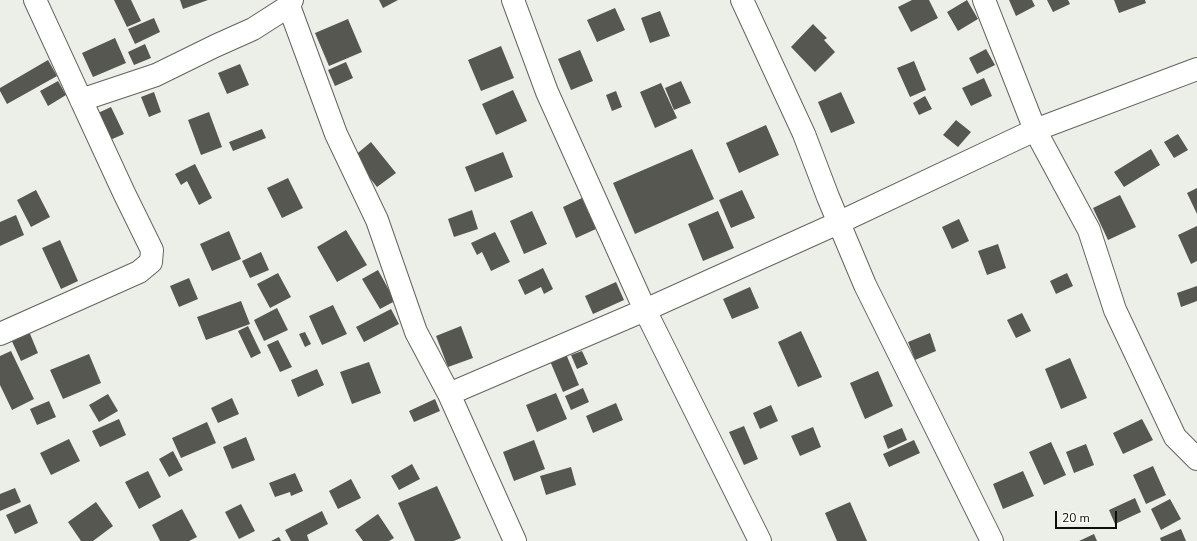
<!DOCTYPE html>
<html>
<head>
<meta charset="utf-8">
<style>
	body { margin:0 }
	#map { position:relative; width:1197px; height:541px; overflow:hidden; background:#ecefe7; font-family:"Nunito Sans",sans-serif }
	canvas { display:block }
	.scale { position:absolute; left:1055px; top:511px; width:62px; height:18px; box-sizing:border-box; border:2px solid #0e0e0c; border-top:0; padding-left:5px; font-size:12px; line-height:14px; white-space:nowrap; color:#0e0e0c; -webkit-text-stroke:3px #fafcf4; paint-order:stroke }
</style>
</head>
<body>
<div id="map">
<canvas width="1197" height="541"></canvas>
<div class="scale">20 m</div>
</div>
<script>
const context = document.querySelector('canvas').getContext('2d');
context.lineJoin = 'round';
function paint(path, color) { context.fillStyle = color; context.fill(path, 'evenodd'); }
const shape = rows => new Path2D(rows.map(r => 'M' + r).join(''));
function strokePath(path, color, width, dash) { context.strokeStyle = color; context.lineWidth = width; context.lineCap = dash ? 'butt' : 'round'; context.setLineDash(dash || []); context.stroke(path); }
paint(shape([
	[114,0,131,0,141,21,127,27],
	[180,0,208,0,183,9],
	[379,0,398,0,383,8],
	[912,0,929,0,938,18,911,32,898,7],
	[967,0,978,19,958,31,947,12],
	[1009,0,1032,0,1035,6,1016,16],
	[1047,0,1068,0,1070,4,1053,12],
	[1114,0,1145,0,1146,3,1119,13],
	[615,8,625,30,597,42,587,20],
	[660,11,670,36,650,43,641,18],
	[154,18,160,32,135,44,128,29],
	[348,19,362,52,329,66,315,33],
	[813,24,827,38,824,40,835,52,815,72,791,47],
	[115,38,126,63,93,77,82,53],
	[145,44,151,58,134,65,128,52],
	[501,46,514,78,481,91,468,60],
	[986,49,995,65,977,74,969,58],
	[580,50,593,81,571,90,558,59],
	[48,60,57,76,7,104,0,91,0,88],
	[914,61,926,90,910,97,897,68],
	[346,62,353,78,335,86,328,70],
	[240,64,249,85,227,94,218,73],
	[984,78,992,96,971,106,962,88],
	[58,81,66,95,48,106,40,91],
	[681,81,691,103,674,110,665,88],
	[661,83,677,118,655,128,640,92],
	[513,90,527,121,496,135,482,104],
	[616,91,622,107,612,111,606,95],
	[154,92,161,112,149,117,141,97],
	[841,92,855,123,831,133,818,102],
	[925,96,932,109,919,115,913,103],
	[111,107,124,134,110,140,98,113],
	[209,112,222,147,201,155,188,120],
	[956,120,971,132,958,147,943,135],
	[766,125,779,155,739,173,726,143],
	[262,129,266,138,233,151,229,142],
	[1178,134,1188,150,1174,158,1164,142],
	[371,142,396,173,377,187,353,157],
	[692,149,714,199,635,234,613,183],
	[1151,149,1160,165,1124,187,1114,172],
	[503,152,513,177,475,192,465,167],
	[195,164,212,198,199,205,187,181,181,185,175,174],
	[288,178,303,208,282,218,267,188],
	[1197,188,1197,214,1187,193],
	[36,190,50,217,31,227,17,200],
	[742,190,755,218,731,228,719,200],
	[1120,195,1136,227,1108,240,1093,208],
	[582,198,596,229,576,238,563,207],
	[472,210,478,229,454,237,448,219],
	[532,211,547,244,524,254,510,221],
	[718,211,734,248,703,261,688,224],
	[16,215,24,235,0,246,0,222],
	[959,219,969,241,952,249,942,227],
	[1197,226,1197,261,1191,264,1178,235],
	[346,230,367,265,337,282,317,247],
	[229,231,241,259,212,271,200,244],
	[495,232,510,262,491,271,482,252,477,255,471,243],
	[60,240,78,281,61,289,42,248],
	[998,244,1006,268,987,275,978,251],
	[261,252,269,270,250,278,242,261],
	[543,268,553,289,544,294,541,287,525,295,518,280],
	[378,270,395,301,380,309,362,279],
	[278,273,291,297,270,308,257,284],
	[1067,273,1073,286,1056,294,1050,281],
	[189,278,198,299,179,307,170,286],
	[616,282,624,300,593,314,585,296],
	[1197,286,1197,301,1181,307,1177,293],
	[750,287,759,308,732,319,723,299],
	[241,301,250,324,206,340,197,317],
	[333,305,347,334,322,345,309,316],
	[277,308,288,330,264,341,254,320],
	[391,309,399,324,364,342,356,327],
	[1022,313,1031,331,1016,338,1007,320],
	[248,326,261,353,251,358,238,331],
	[461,326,473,358,448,367,436,336],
	[28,329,38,353,21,361,10,337],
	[801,331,822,377,798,387,778,342],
	[305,332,311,344,305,347,299,334],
	[930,333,936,351,915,360,908,342],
	[278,340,292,367,280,372,267,345],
	[11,351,34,399,12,410,0,385,0,356],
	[582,351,588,364,577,369,571,355],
	[89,354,101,383,63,399,50,370],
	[566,354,579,385,563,392,550,361],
	[1070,358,1087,398,1061,409,1045,369],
	[369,362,381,393,352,404,340,372],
	[317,369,324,385,298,397,291,380],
	[878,371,893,406,865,419,850,383],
	[583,388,589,402,571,410,565,396],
	[556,393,567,419,537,432,526,405],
	[108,394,118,411,99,422,89,405],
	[232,398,239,414,218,423,211,408],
	[435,399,440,411,414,422,409,411],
	[49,401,56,417,37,425,30,409],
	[616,403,623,420,593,433,586,416],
	[771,405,778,421,760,429,753,413],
	[119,419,126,435,100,447,92,431],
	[1142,419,1153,440,1123,454,1113,433],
	[207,422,216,443,181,458,172,438],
	[744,426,758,459,744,465,729,432],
	[813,427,821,447,800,456,791,436],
	[902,428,907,440,888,449,883,436],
	[246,437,255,460,232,469,223,447],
	[69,439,80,461,51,475,40,453],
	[534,440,545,469,514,481,503,452],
	[914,440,920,453,889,467,883,454],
	[1051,442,1066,475,1044,485,1029,452],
	[1086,444,1094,465,1074,473,1066,452],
	[173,451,183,470,169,477,159,459],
	[412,464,420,479,399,490,391,476],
	[1153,466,1166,495,1146,504,1133,475],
	[571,467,576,485,546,495,540,476],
	[148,471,161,497,139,509,125,482],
	[1023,471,1034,496,1003,509,993,484],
	[295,473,303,491,291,496,290,492,275,497,269,483],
	[351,479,361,498,338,509,329,491],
	[437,486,461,538,454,541,415,541,398,503],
	[15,488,21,502,0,511,0,494],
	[1135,498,1141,512,1115,524,1109,510],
	[1170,499,1181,519,1161,530,1151,509],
	[96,502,113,526,93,541,81,541,68,522],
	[850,502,867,541,837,541,825,513],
	[30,504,38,523,15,534,6,515],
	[241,504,255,531,239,539,225,512],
	[182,509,197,537,189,541,160,541,152,525],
	[322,511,328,524,307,535,309,541,291,541,285,530],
	[378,514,394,538,389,541,363,541,355,530],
	[1181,529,1186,541,1161,541,1160,538],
	[1094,534,1097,541,1079,541],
	[279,537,281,541,271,541]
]), '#555750');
const minor = shape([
	[292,0,289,6,336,134,377,220,416,332,449,394,515,541],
	[513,0,547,92,645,310,760,541],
	[742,0,804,134,828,197,865,285,992,541],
	[984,0,1035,130,1089,230,1115,310,1175,437,1197,459],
	[81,100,156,75,215,46,253,29,289,6],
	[0,334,139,272,151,262,152,250,124,193,35,0],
	[449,394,645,310,838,223,1035,130,1197,69]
]);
strokePath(minor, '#62645d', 24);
strokePath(minor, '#fff', 22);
</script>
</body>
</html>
